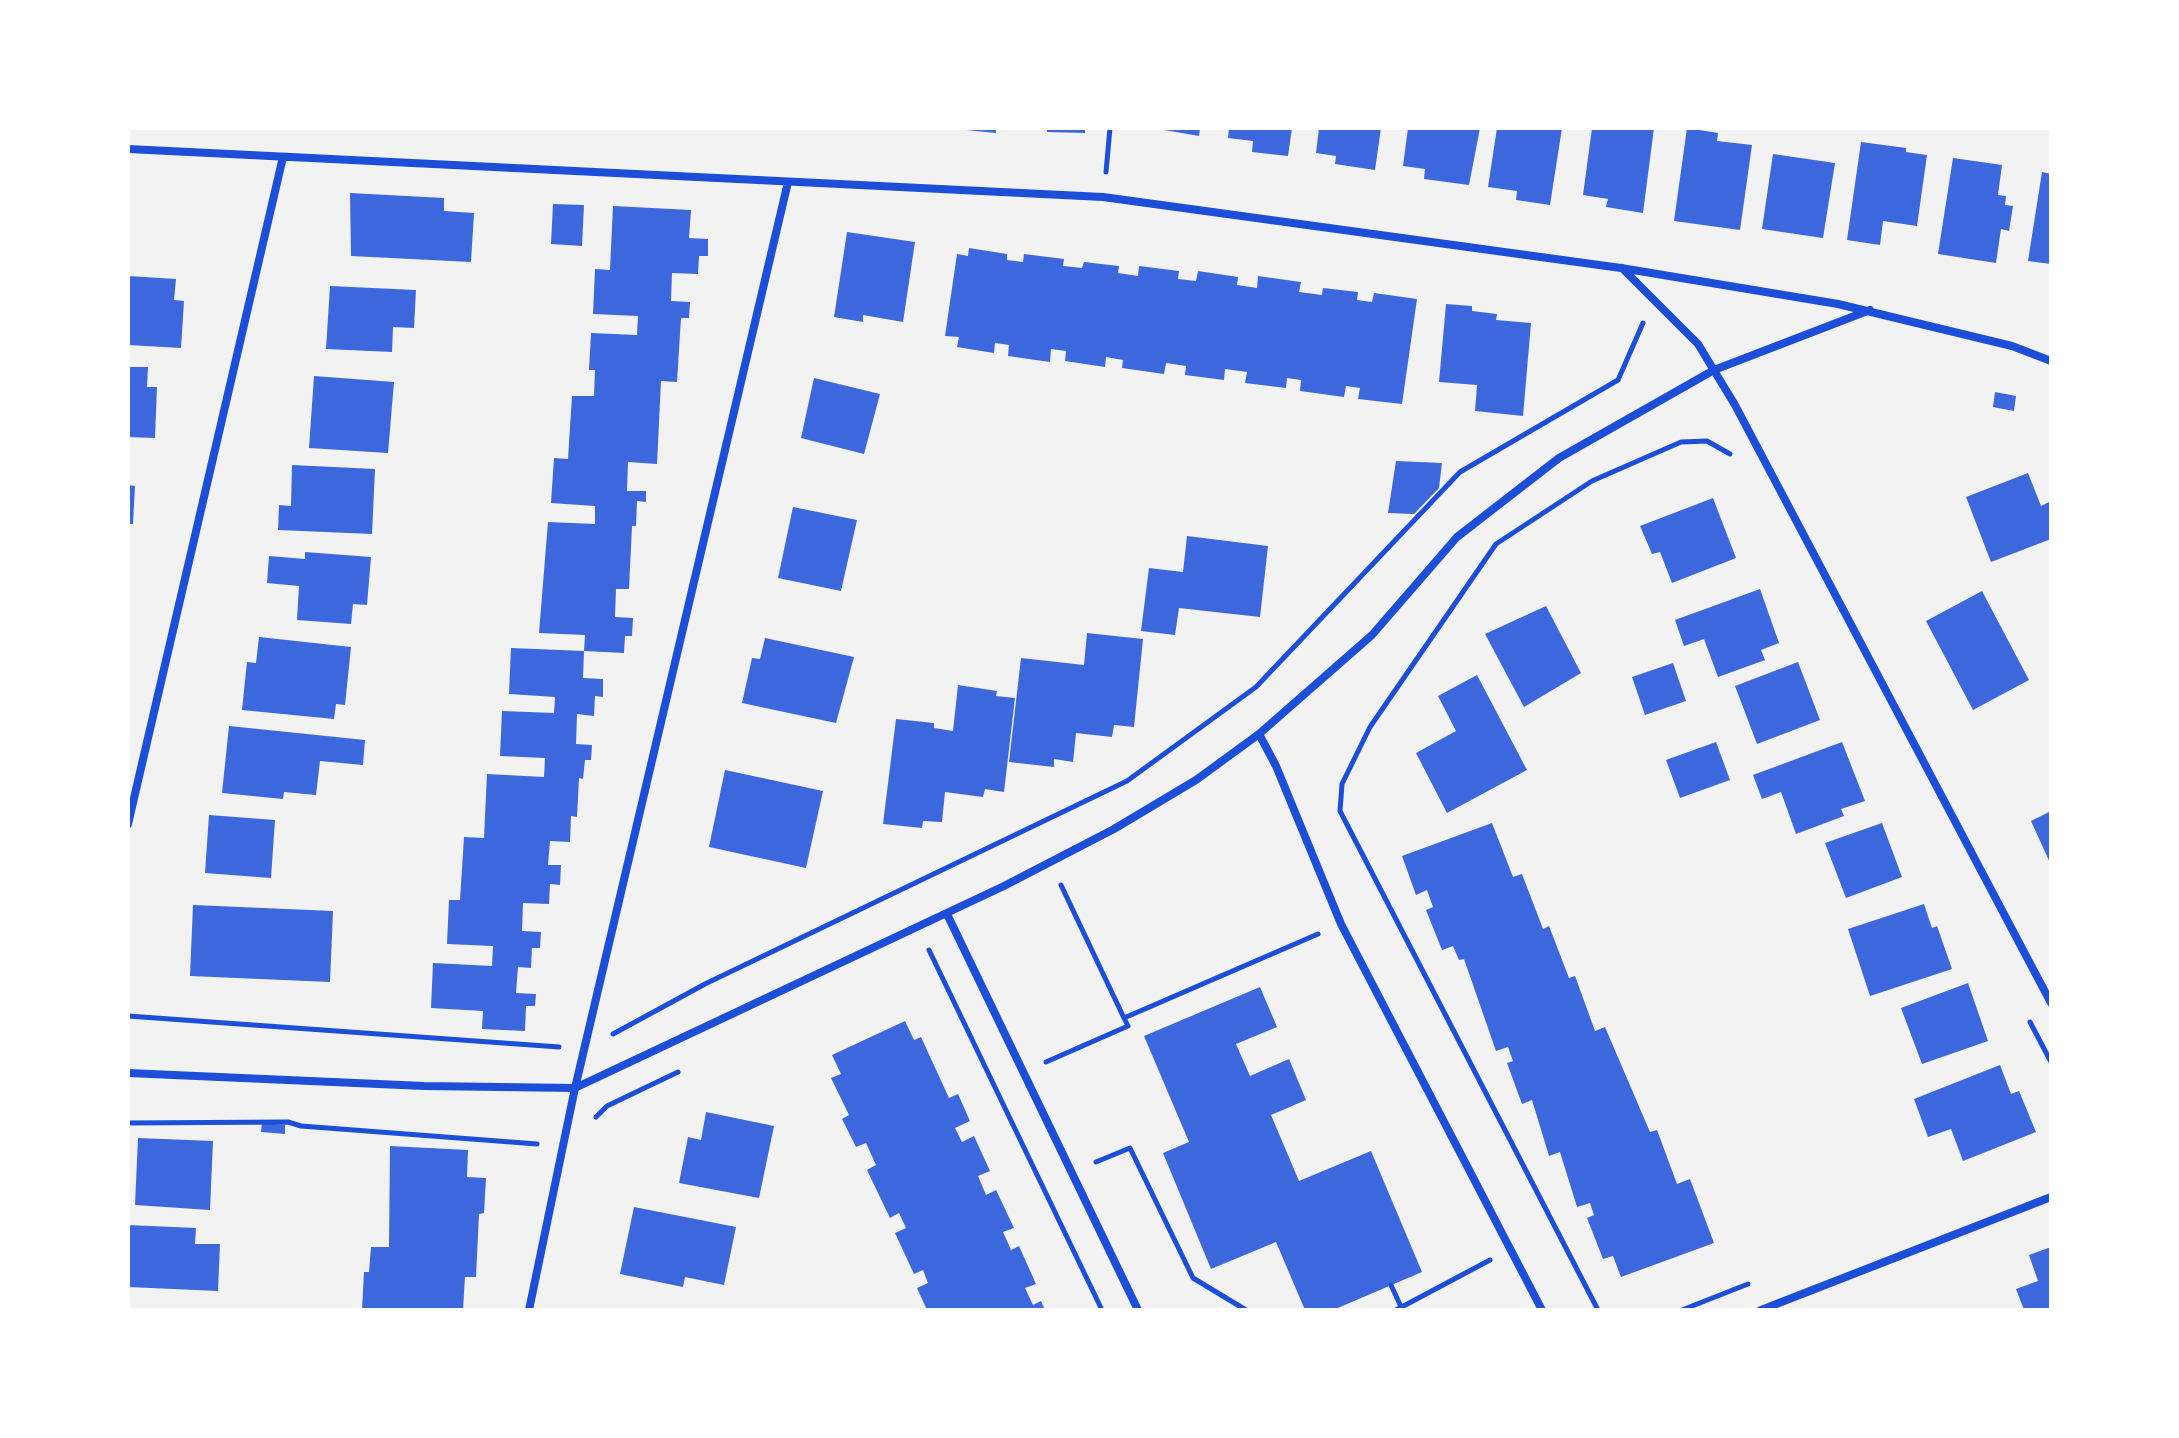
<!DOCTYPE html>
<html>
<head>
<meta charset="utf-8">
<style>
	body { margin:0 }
	#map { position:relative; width:2179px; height:1438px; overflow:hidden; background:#f2f2f2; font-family:Mulish,sans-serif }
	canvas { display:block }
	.frame { position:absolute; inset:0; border:130px solid #fff; pointer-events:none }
</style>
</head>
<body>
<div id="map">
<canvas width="2179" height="1438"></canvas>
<div class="frame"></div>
</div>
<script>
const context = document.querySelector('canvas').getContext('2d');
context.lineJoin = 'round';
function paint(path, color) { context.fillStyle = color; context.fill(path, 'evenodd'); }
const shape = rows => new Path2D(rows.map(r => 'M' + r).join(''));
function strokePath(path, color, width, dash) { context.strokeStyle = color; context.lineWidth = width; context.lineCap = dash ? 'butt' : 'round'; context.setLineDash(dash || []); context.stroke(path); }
paint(shape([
	[946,128,996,128,996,133],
	[1047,128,1085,128,1085,133,1047,132],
	[1153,128,1200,128,1199,136],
	[1229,128,1292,128,1288,156,1252,152,1253,141,1228,138],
	[1319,128,1381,128,1375,170,1335,164,1336,156,1316,153],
	[1408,128,1480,128,1469,185,1424,179,1425,169,1403,166],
	[1497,128,1562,128,1550,205,1516,200,1517,191,1488,187],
	[1592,128,1654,128,1643,213,1606,207,1608,199,1583,195],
	[1687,128,1718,133,1717,141,1752,145,1740,230,1674,221],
	[1861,142,1906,148,1906,152,1927,155,1917,226,1883,221,1880,245,1847,240],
	[1773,154,1835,163,1823,238,1762,229],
	[1953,158,2002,165,1998,195,2006,196,2005,205,2013,206,2009,231,2001,229,1996,263,1938,254],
	[2042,172,2051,174,2051,264,2028,261],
	[350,193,444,198,444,211,474,213,471,262,351,256],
	[553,204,584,205,582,246,551,244],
	[613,206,691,210,689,238,708,239,708,256,699,256,698,274,672,273,671,301,690,302,689,318,681,318,677,382,661,381,657,464,628,462,627,491,646,491,646,502,637,501,636,526,632,526,629,589,616,589,615,617,633,618,632,636,625,636,624,653,584,651,585,635,539,633,548,522,595,524,595,506,551,503,554,458,568,459,572,396,594,396,595,370,589,370,591,333,637,335,638,316,593,314,595,269,610,270],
	[847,232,915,242,903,322,863,315,863,322,834,317],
	[969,248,1007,254,1007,260,1023,262,1024,254,1064,259,1063,266,1082,268,1084,262,1119,266,1118,273,1138,276,1139,266,1179,271,1178,279,1196,281,1198,271,1238,277,1237,285,1257,288,1258,276,1301,282,1299,292,1322,295,1323,288,1358,292,1357,300,1372,302,1374,293,1417,299,1402,404,1358,399,1360,388,1346,386,1344,397,1300,391,1301,380,1287,378,1286,388,1245,383,1247,372,1225,369,1224,380,1185,375,1186,366,1166,363,1164,374,1122,368,1123,360,1106,357,1105,367,1065,361,1066,351,1051,349,1050,362,1008,356,1009,345,995,343,994,353,957,347,959,337,945,336,957,254,968,256],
	[128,276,176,279,174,300,184,301,181,348,128,345],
	[330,286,416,290,414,328,393,327,392,352,326,349],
	[1446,304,1472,306,1472,311,1497,314,1496,320,1531,323,1523,416,1475,411,1477,385,1439,382],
	[128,367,148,367,147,387,157,387,155,438,128,437],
	[314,376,394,382,388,453,309,448],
	[814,378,880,394,864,454,801,438],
	[1995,392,2016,396,2014,411,1993,407],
	[1396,461,1442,463,1439,488,1414,514,1388,513],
	[292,465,375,469,372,534,278,530,279,505,291,506],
	[2028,473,2041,506,2051,501,2051,539,1991,562,1966,497],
	[128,485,135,486,133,524,128,524],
	[1713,498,1736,558,1672,583,1660,552,1652,554,1640,526],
	[793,507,857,520,841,591,778,578],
	[1187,536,1268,546,1260,617,1179,608,1175,635,1141,631,1149,568,1183,572],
	[305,552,371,557,367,605,353,604,351,624,297,620,299,586,267,583,269,556,305,559],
	[1760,589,1779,643,1761,650,1765,660,1718,677,1704,639,1684,646,1675,620],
	[1982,591,2029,680,1973,710,1926,621],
	[1546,606,1581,673,1524,707,1485,634],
	[1087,633,1143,639,1134,727,1114,725,1112,737,1076,733,1073,762,1054,759,1054,767,1009,762,1021,658,1084,665],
	[259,637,351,647,345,705,336,704,334,719,242,710,247,662,256,663],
	[765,638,854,657,836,723,742,703,752,658,760,659],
	[511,648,584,651,583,678,603,679,603,697,595,696,594,716,577,714,576,744,592,745,591,760,585,760,583,779,579,778,577,817,571,816,570,842,550,841,548,865,561,865,560,885,550,884,549,904,523,903,522,931,541,932,540,948,532,948,531,968,518,967,516,993,536,994,535,1006,526,1006,525,1031,482,1029,483,1011,431,1008,433,963,492,966,493,946,447,944,449,900,460,900,464,837,484,838,487,774,544,777,545,758,500,756,502,711,554,713,555,697,509,694],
	[1798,662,1820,720,1757,744,1735,686],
	[1673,663,1686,701,1645,715,1632,677],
	[1477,675,1527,770,1447,813,1416,753,1456,731,1438,696],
	[958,685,997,691,996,696,1015,698,1004,792,985,789,983,797,945,792,942,822,923,821,922,828,883,824,896,719,934,723,934,728,953,731],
	[229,726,365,740,363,765,320,761,316,795,284,792,283,799,222,793],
	[1716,742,1730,780,1680,798,1666,760],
	[1842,742,1865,801,1841,809,1844,816,1796,834,1781,792,1762,799,1753,775],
	[725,770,823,791,806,868,709,847],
	[2051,811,2051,865,2031,821],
	[209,815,275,820,271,878,205,873],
	[1492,823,1513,877,1522,874,1543,929,1549,926,1569,978,1575,976,1595,1031,1605,1027,1650,1132,1657,1130,1677,1184,1690,1179,1714,1243,1621,1277,1613,1256,1603,1259,1587,1218,1594,1215,1590,1203,1577,1207,1560,1152,1549,1156,1532,1100,1522,1104,1507,1063,1513,1061,1508,1047,1496,1051,1464,959,1459,960,1453,946,1442,950,1426,910,1433,907,1427,890,1416,895,1402,856],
	[1882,823,1902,877,1846,898,1825,843],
	[1924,904,1932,928,1937,926,1952,969,1870,996,1848,929],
	[193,905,333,911,330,982,190,976],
	[1968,983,1988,1041,1922,1064,1901,1008],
	[1260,987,1277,1027,1236,1044,1250,1076,1289,1059,1306,1100,1271,1115,1299,1181,1371,1151,1422,1272,1333,1310,1305,1310,1276,1242,1211,1269,1163,1153,1189,1142,1144,1036],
	[905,1021,914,1040,921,1037,949,1098,958,1094,970,1121,955,1128,962,1142,974,1136,990,1171,978,1176,986,1195,996,1190,1014,1228,1003,1232,1011,1250,1019,1246,1036,1284,1025,1288,1033,1305,1041,1301,1045,1310,927,1310,917,1288,928,1283,923,1270,914,1274,895,1233,906,1228,899,1213,890,1218,867,1170,876,1165,866,1143,856,1147,842,1119,849,1115,831,1078,841,1074,832,1055],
	[2000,1065,2011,1094,2019,1091,2036,1132,1963,1161,1951,1129,1928,1137,1914,1099],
	[706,1112,774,1126,759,1198,679,1183,688,1137,701,1140],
	[262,1123,285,1125,285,1134,261,1132],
	[138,1138,213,1141,210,1210,135,1205],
	[390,1146,468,1150,467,1177,486,1178,484,1213,479,1214,476,1277,465,1277,463,1310,362,1310,364,1272,369,1272,371,1247,389,1247],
	[634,1207,736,1227,724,1285,685,1277,683,1287,620,1274],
	[128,1225,196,1228,195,1244,220,1244,218,1291,128,1287],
	[2051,1247,2051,1310,2024,1310,2016,1289,2038,1281,2029,1255]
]), '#3d67dc');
strokePath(shape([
	[1106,172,1110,128],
	[1061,885,1124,1018],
	[929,950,1102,1310],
	[128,1016,559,1047],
	[2030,1022,2051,1062],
	[613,1034,705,984,1127,781,1256,687,1460,472,1618,380,1643,323],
	[1046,1062,1128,1026,1124,1018,1318,934],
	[596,1117,607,1106,678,1072],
	[128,1123,288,1122,301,1126,537,1144],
	[1096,1162,1130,1148,1193,1278,1246,1310],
	[1391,1285,1402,1309],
	[1396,1310,1490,1260],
	[1598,1310,1340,811,1342,784,1370,727,1496,544,1592,481,1681,442,1707,441,1730,454],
	[1682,1310,1748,1284]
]), '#1d4ed8', 5);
strokePath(shape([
	[128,149,1103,197,1621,268,1838,304,2012,346,2051,361],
	[1622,268,1698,344,1735,405,2051,1003],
	[1259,734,1276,766,1341,924,1542,1310],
	[128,824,283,157],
	[947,914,1138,1310],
	[128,1073,424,1086,575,1088,1004,886,1114,829,1196,780,1259,734,1372,635,1457,537,1559,458,1714,370,1870,310],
	[529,1310,575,1088,788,182],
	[1761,1310,2051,1197]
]), '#1d4ed8', 8);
</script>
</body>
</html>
